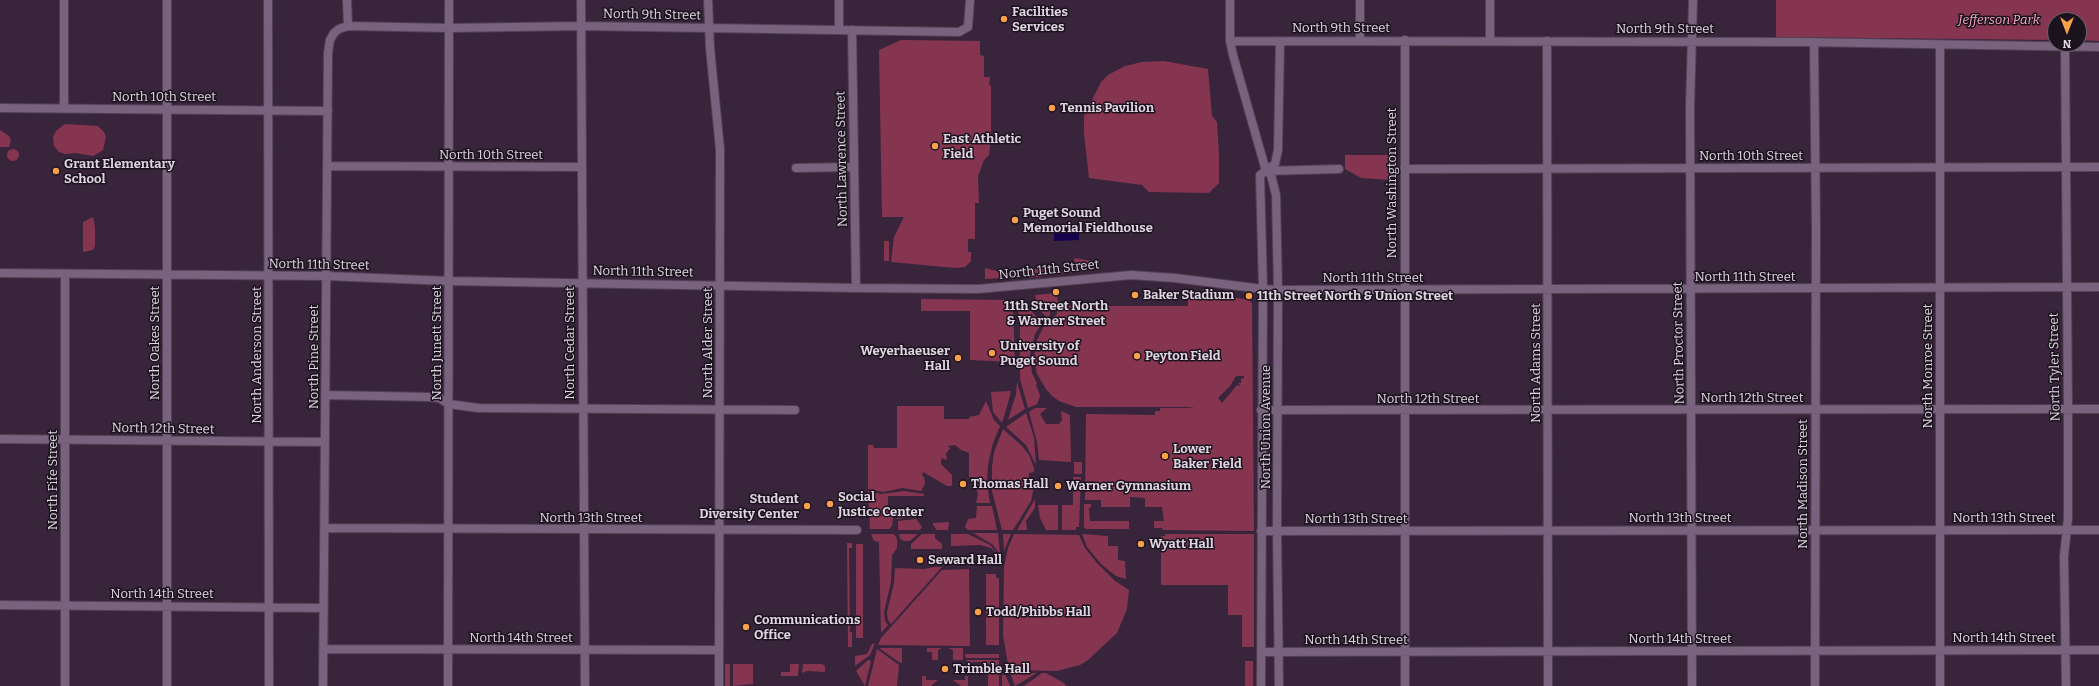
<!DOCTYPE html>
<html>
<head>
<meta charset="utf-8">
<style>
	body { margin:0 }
	#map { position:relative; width:2099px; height:686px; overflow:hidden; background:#38253c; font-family:Bitter,serif }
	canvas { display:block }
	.north { position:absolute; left:2047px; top:12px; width:40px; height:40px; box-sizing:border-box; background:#1a121c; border:1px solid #69606c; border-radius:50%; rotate:180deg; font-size:11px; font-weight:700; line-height:16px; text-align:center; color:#e0d4e3 }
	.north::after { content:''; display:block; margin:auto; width:14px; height:18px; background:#f8a14a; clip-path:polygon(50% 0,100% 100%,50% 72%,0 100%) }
</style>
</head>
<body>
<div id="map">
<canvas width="2099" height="686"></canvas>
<div class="north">N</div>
</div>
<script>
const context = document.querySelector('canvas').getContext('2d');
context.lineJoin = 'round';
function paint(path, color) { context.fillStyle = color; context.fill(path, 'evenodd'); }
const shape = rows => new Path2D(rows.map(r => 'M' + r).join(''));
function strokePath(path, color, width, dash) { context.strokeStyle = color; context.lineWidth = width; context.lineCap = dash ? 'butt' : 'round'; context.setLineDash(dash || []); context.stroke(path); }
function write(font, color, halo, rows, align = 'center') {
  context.font = font + ' Bitter,serif'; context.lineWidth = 3; context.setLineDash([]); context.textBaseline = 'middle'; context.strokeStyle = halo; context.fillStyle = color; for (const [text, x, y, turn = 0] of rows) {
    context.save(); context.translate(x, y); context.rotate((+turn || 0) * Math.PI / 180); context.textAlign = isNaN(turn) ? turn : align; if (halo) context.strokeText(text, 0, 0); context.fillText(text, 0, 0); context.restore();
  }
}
paint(shape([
	[1776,0,2099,0,2099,41,2079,40,2079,20,2055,20,2055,40,1776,37],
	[901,40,980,41,980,55,984,56,984,77,990,77,989,85,991,86,991,137,989,155,984,160,978,176,979,203,975,203,975,239,968,239,968,252,971,252,971,261,965,267,955,268,891,262,894,237,904,217,882,217,879,50],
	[1164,61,1208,69,1212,116,1217,122,1219,155,1219,183,1209,193,1149,192,1142,185,1089,178,1084,133,1084,116,1101,82,1108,75,1125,66,1142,62],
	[65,124,98,126,104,132,106,137,103,150,93,156,76,153,65,154,59,152,54,146,53,137,56,131],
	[0,130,9,136,11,140,9,147,0,147],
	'7 155a6 6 0 1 1 12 0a6 6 0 1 1-12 0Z',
	[1345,155,1392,155,1391,180,1361,178,1345,169],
	[93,217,95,227,95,246,93,250,83,252,83,222],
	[884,241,889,241,889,261,884,261],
	[1074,258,1092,261,1092,266,1075,268],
	[1048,265,1059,265,1059,270,1049,271],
	[1044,266,1045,272,1029,274,1029,271],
	[1097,267,1096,269,1029,278,1029,276],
	[985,268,1000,272,1000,278,985,279],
	[1188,290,1249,300,1252,303,1254,531,1163,530,1162,528,1154,528,1154,521,1164,521,1162,507,1145,507,1145,498,1130,497,1130,507,1101,507,1101,500,1085,500,1086,414,1155,415,1155,411,1160,411,1160,408,1188,408,1195,407,1076,407,1059,401,1052,396,1046,389,1037,374,1034,357,1037,340,1045,324,1057,314,1057,306,1188,306],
	[1236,376,1244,376,1244,378,1241,379,1241,383,1238,383,1241,386,1237,385,1222,403,1218,398,1230,386],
	[1057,293,1058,303,1036,301,1035,295],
	[921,299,1009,300,1013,304,1015,362,970,360,970,311,921,311],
	[1041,304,1050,305,1050,315,1048,318,1037,308],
	[1028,307,1042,323,1035,334,1030,355,1032,373,1037,383,1036,385,1040,395,1039,399,1037,404,1028,408,1020,379,1020,327,1018,309],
	[1017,382,1025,409,1008,420,1016,394],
	[1011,391,1008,403,1002,423,993,412,991,392],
	[986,401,994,420,1000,426,993,443,988,465,987,481,974,481,974,477,969,477,969,453,961,450,955,445,948,446,950,449,946,453,947,460,941,458,941,464,952,475,952,486,947,486,923,472,922,475,924,477,925,484,921,491,902,488,883,492,868,489,868,445,873,445,874,448,897,448,897,406,944,406,944,419,969,419,969,417,979,415],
	[1035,408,1047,408,1040,414,1046,424,1059,424,1062,420,1061,411,1070,415,1071,462,1039,460,1037,442,1029,412],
	[1026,413,1034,437,1036,465,1026,445,1006,427],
	[1003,429,1022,446,1029,455,1034,468,1034,472,1029,473,1029,485,1034,486,1031,501,1013,530,1002,530,992,491,992,467,994,452],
	[1074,462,1082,462,1082,474,1074,474],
	[1073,477,1081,477,1079,527,1076,527,1076,530,1062,530,1062,505,1073,505],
	[975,484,987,484,990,503,976,503,978,494],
	[868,491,881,494,904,491,924,494,924,496,888,496,888,511,894,511,892,526,889,529,870,529],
	[1035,499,1035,508,1026,521,1027,530,1017,530],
	[1084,504,1091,504,1091,507,1089,508,1090,521,1129,521,1129,529,1086,529,1084,527],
	[1038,505,1058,505,1058,530,1046,530,1040,518],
	[977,506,992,506,997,530,968,530,965,527,968,519,976,518],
	[897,511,923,511,923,515,897,519],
	[916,519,922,527,920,530,898,530,898,521],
	[949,522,948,530,937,530,933,525,933,523],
	[973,533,998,533,1000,554,992,544],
	[871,534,894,534,897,539,897,548,892,555,891,582,884,612,885,621,888,625,881,633,879,542,874,541],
	[899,534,917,534,917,535,910,541,904,541,900,539],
	[922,534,935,534,935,538,942,544,942,549,911,549,911,544],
	[951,534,968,534,990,545,998,554,991,548,980,545,951,546],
	[1003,534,1011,534,1004,551],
	[1014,534,1079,535,1085,548,1097,563,1115,581,1129,590,1127,609,1117,633,1088,660,1080,665,1057,671,1009,670,1003,635,1004,567,1008,548],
	[1082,534,1108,536,1108,546,1118,546,1118,560,1125,561,1126,579,1116,576,1102,565,1087,547],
	[1165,534,1254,534,1254,647,1242,647,1242,615,1228,615,1228,585,1161,585,1161,536,1165,536],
	[847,543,852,543,852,548,849,548,850,632,852,632,852,647,848,647],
	[856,544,863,544,863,638,856,638],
	[934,567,942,567,891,624,888,620,887,612,894,583,895,568,924,569],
	[969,569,970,646,878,645,881,638,942,570],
	[986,574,996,574,996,578,999,578,999,645,986,645],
	[875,643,870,655,855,666,855,656,867,654,872,644],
	[879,648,902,648,902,663,899,662],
	[927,648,942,648,938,650,938,660,932,660,932,652,927,652],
	[948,648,963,648,963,660,953,660,953,650],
	[877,649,899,665,897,686,868,686],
	[965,654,999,654,999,658,966,658],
	[868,660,871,661,865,686,856,671],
	[967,660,999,660,999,670,988,670,988,665,983,665,982,662,972,662,971,665,967,665],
	[1245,661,1253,661,1253,686,1245,686],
	[725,664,730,664,730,686,725,686],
	[733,664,753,664,753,684,733,686],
	[790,664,799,664,798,676,781,676,781,672,790,672],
	[803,664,822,664,825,666,825,672,807,671,802,673],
	[992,673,999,673,999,686,988,686,988,674],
	[1010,673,1037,673,1015,686],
	[1042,673,1046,673,1064,683,1066,686,1024,686],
	[1005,674,1010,686,1002,686,1002,675],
	[922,676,926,676,926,680,938,680,931,686,922,686],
	[965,676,968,676,968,686,961,686,953,680,965,680]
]), '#863551');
paint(shape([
	[1054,227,1079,227,1079,240,1054,241]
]), '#14024f');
const minor = shape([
	[64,0,64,108],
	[167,0,167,686],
	[268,0,269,686],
	[347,0,348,26],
	[581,0,585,686],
	[708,0,710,48,720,149,719,686],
	[839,0,839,30],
	[1230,0,1230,41,1233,55,1266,171,1271,175,1276,195,1278,290,1277,531,1279,686],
	[1360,0,1360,40],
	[1490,0,1490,40],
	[852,30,856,288],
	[1230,41,1804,42,2099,47],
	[1547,41,1548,686],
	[1814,42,1816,227,1815,686],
	[2065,47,2068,409,2068,518,2064,556,2066,686],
	[0,108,328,111],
	[328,166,582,167],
	[796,168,854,167],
	[1404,169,2099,167],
	[1266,171,1339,169],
	[0,273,327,276,449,281,856,288,978,289,1131,275,1175,278,1263,289,1278,290,2099,287],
	[65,274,65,686],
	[326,395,430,397,439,398,449,404,478,408,795,410],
	[1261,410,2099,409],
	[0,439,325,442],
	[325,528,857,530],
	[1261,531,2099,530],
	[0,605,324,608],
	[324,649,719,650],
	[1261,652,2099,650],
	[323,686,328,53,330,40,334,33,339,29,348,26,449,28,581,26,959,32,968,27,970,0],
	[448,686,449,0],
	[1261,686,1263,289,1260,175,1275,164,1278,150,1280,41],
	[1405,686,1405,40],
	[1692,686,1690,107,1693,0],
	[1940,686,1940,45]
]);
strokePath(minor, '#514155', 10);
strokePath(minor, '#78627d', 8);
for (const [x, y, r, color] of [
	[1004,19,4,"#f8a14a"],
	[1052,108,4,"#f8a14a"],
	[935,146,4,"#f8a14a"],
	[56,171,4,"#f8a14a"],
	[1015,220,4,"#f8a14a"],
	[1056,292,4,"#f8a14a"],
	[1135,295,4,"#f8a14a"],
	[1249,296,4,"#f8a14a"],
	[992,353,4,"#f8a14a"],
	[1137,356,4,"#f8a14a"],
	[958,358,4,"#f8a14a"],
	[1165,456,4,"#f8a14a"],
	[963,484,4,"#f8a14a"],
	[1058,486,4,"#f8a14a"],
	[830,504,4,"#f8a14a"],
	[807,506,4,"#f8a14a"],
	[1141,544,4,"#f8a14a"],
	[920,560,4,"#f8a14a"],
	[978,612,4,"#f8a14a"],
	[746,627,4,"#f8a14a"],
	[945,669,4,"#f8a14a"]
]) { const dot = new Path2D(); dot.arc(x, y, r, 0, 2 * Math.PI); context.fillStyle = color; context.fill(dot); strokePath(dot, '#1a121c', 1.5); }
write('bold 13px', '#e0d4e3', '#1a121c', [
	["Facilities",1012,12],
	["Services",1012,27],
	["Tennis Pavilion",1060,108],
	["East Athletic",943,139],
	["Field",943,154],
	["Grant Elementary",64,164],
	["School",64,179],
	["Puget Sound",1023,213],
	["Memorial Fieldhouse",1023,228],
	["Baker Stadium",1143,295],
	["11th Street North & Union Street",1257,296],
	["11th Street North",1056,306,"center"],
	["& Warner Street",1056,321,"center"],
	["University of",1000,346],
	["Puget Sound",1000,361],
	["Weyerhaeuser",950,351,"right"],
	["Hall",950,366,"right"],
	["Peyton Field",1145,356],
	["Lower",1173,449],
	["Baker Field",1173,464],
	["Thomas Hall",971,484],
	["Warner Gymnasium",1066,486],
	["Social",838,497],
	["Justice Center",838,512],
	["Student",799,499,"right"],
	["Diversity Center",799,514,"right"],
	["Wyatt Hall",1149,544],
	["Seward Hall",928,560],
	["Todd/Phibbs Hall",986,612],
	["Communications",754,620],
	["Office",754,635],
	["Trimble Hall",953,669]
], 'left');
write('13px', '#e0d4e3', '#1a121c', [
	["North 9th Street",652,15,1],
	["North 9th Street",1341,28],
	["North 9th Street",1665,29],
	["North 10th Street",164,97],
	["North 10th Street",491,155],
	["North 10th Street",1751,156],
	["North Lawrence Street",842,159,-91],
	["North Washington Street",1392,183,-90],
	["North 11th Street",319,265,1],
	["North 11th Street",1049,270,-6],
	["North 11th Street",643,272,1],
	["North 11th Street",1745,277],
	["North 11th Street",1373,278],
	["North Oakes Street",155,343,-90],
	["North Junett Street",437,343,-90],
	["North Cedar Street",570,343,-90],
	["North Alder Street",708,343,-90],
	["North Proctor Street",1679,343,-91],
	["North Anderson Street",257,355,-90],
	["North Pine Street",314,357,-90],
	["North Adams Street",1536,363,-90],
	["North Monroe Street",1928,366,-90],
	["North Tyler Street",2055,367,-91],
	["North 12th Street",1752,398],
	["North 12th Street",1428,399],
	["North Union Avenue",1266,427,-90],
	["North 12th Street",163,429,1],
	["North Fife Street",53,480,-90],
	["North Madison Street",1803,484,-90],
	["North 13th Street",591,518],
	["North 13th Street",1680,518],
	["North 13th Street",2004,518],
	["North 13th Street",1356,519],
	["North 14th Street",162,594],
	["North 14th Street",521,638],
	["North 14th Street",2004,638],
	["North 14th Street",1680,639],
	["North 14th Street",1356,640]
]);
write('italic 13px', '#f5a9be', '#1a121c', [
	["Jefferson Park",1999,20]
]);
</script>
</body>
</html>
